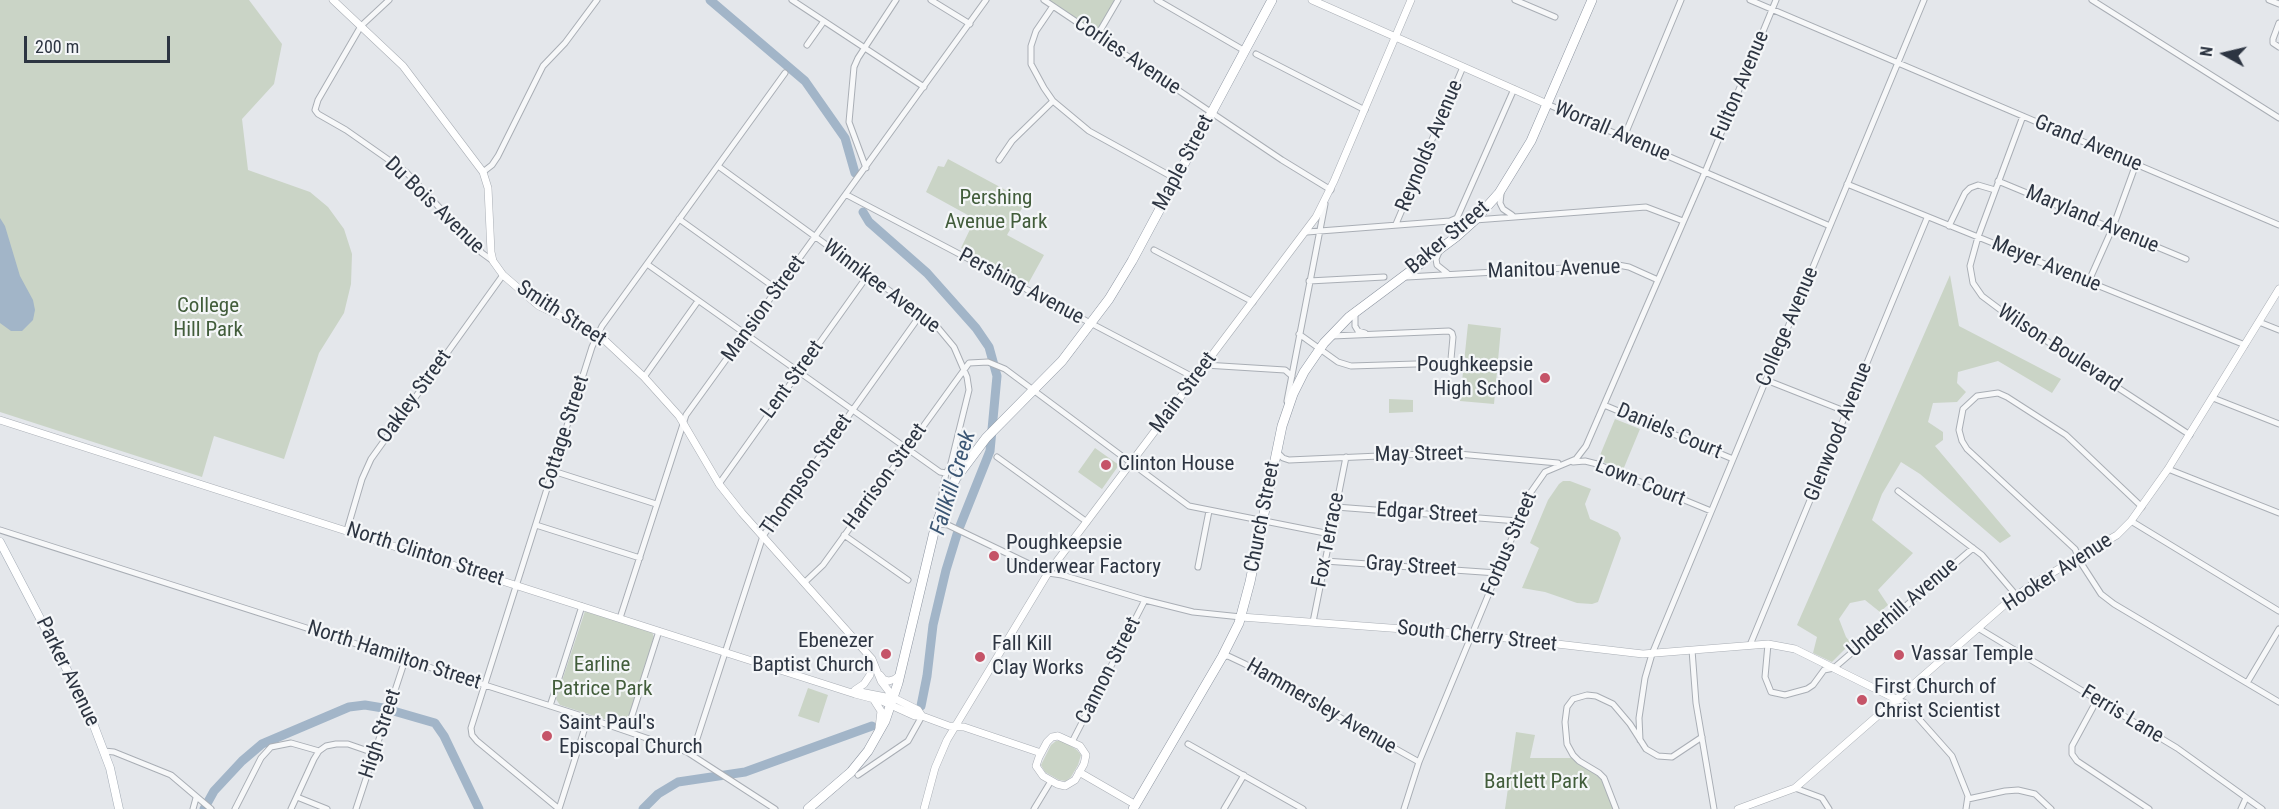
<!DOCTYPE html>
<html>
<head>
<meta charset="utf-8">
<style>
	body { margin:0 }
	#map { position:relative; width:2279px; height:809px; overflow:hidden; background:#e4e7eb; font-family:"Roboto Condensed",sans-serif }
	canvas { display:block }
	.north { position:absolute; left:2195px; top:24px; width:60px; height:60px; -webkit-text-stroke:4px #f4f6f8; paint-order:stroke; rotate:278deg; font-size:16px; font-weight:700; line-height:24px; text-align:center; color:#2d3542 }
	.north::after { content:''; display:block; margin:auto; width:21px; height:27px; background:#2d3542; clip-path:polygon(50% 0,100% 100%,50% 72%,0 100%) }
	.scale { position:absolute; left:24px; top:36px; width:146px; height:27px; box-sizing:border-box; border:3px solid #2d3542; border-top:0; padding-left:8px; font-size:18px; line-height:21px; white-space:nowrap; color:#2d3542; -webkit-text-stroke:4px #f4f6f8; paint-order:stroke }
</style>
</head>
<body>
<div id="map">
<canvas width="2279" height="809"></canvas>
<div class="north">N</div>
<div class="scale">200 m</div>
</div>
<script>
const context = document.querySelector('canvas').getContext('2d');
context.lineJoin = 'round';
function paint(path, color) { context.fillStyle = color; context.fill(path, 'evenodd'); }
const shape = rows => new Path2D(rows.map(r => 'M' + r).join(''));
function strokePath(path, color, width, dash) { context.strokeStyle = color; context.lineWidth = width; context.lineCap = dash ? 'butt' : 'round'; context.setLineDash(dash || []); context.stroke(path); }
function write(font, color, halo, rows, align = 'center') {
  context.font = font + ' "Roboto Condensed",sans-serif'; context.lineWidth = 4.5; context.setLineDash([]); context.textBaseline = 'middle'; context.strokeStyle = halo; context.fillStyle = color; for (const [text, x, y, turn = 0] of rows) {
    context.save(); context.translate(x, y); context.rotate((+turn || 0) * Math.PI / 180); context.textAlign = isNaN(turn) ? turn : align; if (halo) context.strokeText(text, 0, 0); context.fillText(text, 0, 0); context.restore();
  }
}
paint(shape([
	[0,0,249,0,282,44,274,84,242,119,248,170,310,192,328,207,344,229,352,254,351,284,344,313,319,353,284,459,214,436,202,477,0,412],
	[1044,0,1118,0,1097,36],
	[948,159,1026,201,1007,235,1044,255,1028,284,961,248,975,219,926,192,938,166,944,167],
	[1950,275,1959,326,2061,379,2052,393,1998,361,1958,372,1957,383,1966,392,1957,402,1933,403,1928,422,1943,432,1943,440,1935,446,2011,536,2000,543,1920,474,1901,462,1882,494,1872,520,1913,553,1878,590,1888,605,1880,612,1865,600,1850,603,1839,619,1846,637,1851,643,1832,662,1813,653,1817,637,1797,625],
	[1468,324,1501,328,1494,404,1460,401],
	[1389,399,1413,400,1413,412,1389,413],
	[1615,419,1640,429,1623,470,1598,460],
	[1095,448,1119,465,1102,489,1078,472],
	[1563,481,1570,481,1591,489,1585,504,1590,519,1618,532,1621,538,1598,602,1592,604,1577,603,1545,592,1522,588,1539,548,1530,543,1548,500,1559,484],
	[585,611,652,632,654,637,627,724,623,725,560,705,556,699],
	[808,688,828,695,819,723,798,716],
	[1516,732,1535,735,1530,758,1576,758,1602,775,1616,809,1505,809],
	[1056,741,1063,741,1077,750,1081,755,1078,765,1071,777,1066,781,1059,780,1045,772,1041,765,1051,745]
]), '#cad4c6');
paint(shape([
	[0,218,5,226,20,276,33,300,35,310,33,320,22,331,11,331,0,323]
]), '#a2b5c8');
strokePath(shape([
	[710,0,805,81,845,138,855,173],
	[863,212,869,222,927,273,976,328,989,347,997,376,990,451,958,531,946,570,933,625,927,676,921,706],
	[204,809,214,791,242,761,262,744,349,707,365,705,383,708,435,723,444,736,479,809],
	[643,809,658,794,678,782,745,772,872,726]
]), '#a2b5c8', 9);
const street = shape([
	[389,0,361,26,318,100,315,110,318,114,346,130,406,172,482,253,493,261],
	[792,0,924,87],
	[931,0,970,24],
	[1044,0,1282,160,1331,190],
	[1157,0,1245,51],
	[1515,0,1555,17],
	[1750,0,2279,225],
	[2092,0,2279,118],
	[2269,0,2279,4],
	[1053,6,1036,31,1031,46,1031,64,1044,88,1053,101,1089,131,1176,179],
	[2279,23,2273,39,2273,43,2279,47],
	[1097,36,1118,0],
	[807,45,824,21],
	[1256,54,1365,110],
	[1547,104,1830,226],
	[2023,116,1978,237,1970,266,1973,283,1982,296,2010,317,2190,435],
	[1624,137,1681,0],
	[999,160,1012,141,1053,101],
	[718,166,934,323,954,347,967,377,969,390,950,467,946,473,940,504],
	[866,168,849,122,854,67,858,58,896,0],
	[483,172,492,165,498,156,543,66,565,43,597,0],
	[1998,181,2186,259],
	[1847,184,2245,345],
	[1501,194,1500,203,1503,209,1512,215],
	[847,195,1195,378],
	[679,219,778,290],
	[1475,220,1646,207,1683,221],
	[1396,224,1463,67],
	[1949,226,1965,193,1970,188,1978,185,1995,190],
	[1307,232,1450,221,1457,218,1514,89],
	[1154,250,1253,302],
	[1439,252,1436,259,1437,265,1447,273],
	[647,264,940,472,946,473],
	[1407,277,1618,265,1629,267,1658,280],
	[1309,281,1384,277],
	[2088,283,2113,227,2136,164],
	[1355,313,1355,326,1358,331,1365,333],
	[2259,322,2279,330],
	[1299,334,1338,362,1351,366,1448,363,1451,359,1453,337,1452,333,1449,331,1332,336],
	[1205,365,1285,370,1292,376],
	[644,377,698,301],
	[1766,380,1847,412],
	[2213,398,2279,424],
	[1287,401,1325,204],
	[1604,405,1733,459],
	[1277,452,1283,458,1289,460,1447,453,1558,463],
	[997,457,1087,522],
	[1573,462,1585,461,1597,464,1711,511],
	[2168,469,2279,513],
	[553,471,656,504],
	[719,484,868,275],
	[1898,491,1982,555,2016,595],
	[1336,507,1518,521],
	[2142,507,2066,435,2007,397,1998,393,1977,396,1963,409,1959,430,1962,441,1967,449,2075,549,2081,563,2101,594,2114,604,2279,702],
	[2131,521,2279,611],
	[536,525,640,558],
	[936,527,941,524,948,525,1048,573,1062,575,1145,600,1193,612,1241,617],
	[0,530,588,718,687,752,775,809],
	[347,530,362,479,371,459,503,275],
	[844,535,908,580],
	[1325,561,1497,573],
	[1198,567,1209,511],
	[804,583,823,565,969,363,988,362,1005,369,1189,506,1330,534],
	[620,618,686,415,986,0],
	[1313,622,1346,457],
	[1978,628,2177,748,2262,809],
	[1768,644,1765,677,1771,692,1785,695,1807,689,1813,685,1824,670,1834,668,1973,548],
	[1750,645,1927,218],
	[1692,650,1696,703,1714,809],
	[1222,657,1228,656,1245,664,1419,762],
	[2247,683,2279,629],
	[1898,700,1904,702,1952,756,1968,796,1966,809],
	[2097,700,2072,746,2072,754,2077,761,2149,809],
	[550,706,582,606],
	[627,731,659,631],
	[1640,740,1639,718,1645,678,1652,654,1924,0],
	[1072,742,1145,600],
	[1188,744,1303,809],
	[104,751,114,752,171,775,211,809],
	[692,754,763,536,921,314],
	[858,775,908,741,922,716],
	[1795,788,1822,798,1829,809],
	[297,797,327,809],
	[1968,799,2005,791,2018,790,2035,794,2051,809],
	[193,809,196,798],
	[235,809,261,758,271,747,291,743,319,751],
	[291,809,314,759,319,751,326,746,336,744,348,744,374,753],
	[356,809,405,660],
	[559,809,477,741,472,735,471,728,592,347,602,326,785,73],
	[559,809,588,718],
	[1034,809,1051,781],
	[1224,809,1244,775],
	[1404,809,1419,762,1531,492,1545,472,1576,459,1586,446,1705,172,1776,0],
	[1616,809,1604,778,1599,773,1579,761,1573,755,1567,744,1565,722,1567,707,1573,699,1587,695,1596,696,1613,704,1630,724,1646,749,1658,756,1672,757,1702,737],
	[2241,809,2246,798]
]);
const secondary = shape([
	[333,0,403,66,483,172,488,188,491,252,493,261,503,275,539,306,598,334,644,377,679,416,719,484,742,513,872,659,881,681,894,698],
	[1312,0,1547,104],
	[0,420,855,694,882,701,915,716,922,716,949,726,964,727,1041,753],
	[1241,617,1471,634,1643,654,1768,644,1795,649,1898,700],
	[880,675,884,680,889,681,895,679,900,675],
	[855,690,864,684,870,675,871,668,868,658],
	[855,691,896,699,918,710,922,716],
	[874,700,881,711,879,728],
	[1058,736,1080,746,1086,755,1084,764,1075,780,1065,786,1057,784,1043,776,1036,766,1039,757,1047,742,1052,737,1058,736],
	[1079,772,1136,805],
	[924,809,935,768,947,740,1048,573,1316,217,1334,181,1411,0],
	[1738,809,1795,788,2010,600,2033,584,2117,535,2131,521,2168,469,2279,289]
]);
const primary = shape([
	[0,542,88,710,110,768,119,809]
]);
const highway = shape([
	[808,809,851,772,868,751,885,721,898,683,935,528,945,501,956,478,986,438,1062,361,1109,299,1132,261,1272,0],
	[1133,809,1222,657,1239,623,1250,582,1282,426,1293,394,1304,372,1324,343,1349,317,1456,237,1475,220,1499,193,1531,141,1592,0]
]);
strokePath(street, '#a9aeb5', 7);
strokePath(secondary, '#a9aeb5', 8);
strokePath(primary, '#a4acb6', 9);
strokePath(highway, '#8d95a1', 10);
strokePath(street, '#f7f8f9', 5);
strokePath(secondary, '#fff', 7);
strokePath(primary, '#fff', 8);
strokePath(highway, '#fff', 9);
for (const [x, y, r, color] of [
	[1545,378,6,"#c55468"],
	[1106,465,6,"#c55468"],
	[994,556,6,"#c55468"],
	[886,654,6,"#c55468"],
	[1899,655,6,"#c55468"],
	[980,657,6,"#c55468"],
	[1862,700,6,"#c55468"],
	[547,736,6,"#c55468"]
]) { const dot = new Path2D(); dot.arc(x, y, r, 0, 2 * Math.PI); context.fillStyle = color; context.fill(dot); strokePath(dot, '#f4f6f8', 2); }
write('21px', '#2d3542', '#f4f6f8', [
	["Corlies Avenue",1127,56,34],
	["Fulton Avenue",1741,86,-67],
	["Worrall Avenue",1612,132,23],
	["Grand Avenue",2088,144,23],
	["Reynolds Avenue",1430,146,-67],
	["Maple Street",1184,163,-62],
	["Du Bois Avenue",434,206,44],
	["Maryland Avenue",2092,220,23],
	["Baker Street",1448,238,-40],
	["Meyer Avenue",2046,265,22],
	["Manitou Avenue",1554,270,-2],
	["Winnikee Avenue",881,287,37],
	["Pershing Avenue",1021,287,28],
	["Mansion Street",764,309,-54],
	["Smith Street",561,314,33],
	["College Avenue",1788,327,-67],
	["Wilson Boulevard",2059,349,33],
	["Lent Street",793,380,-54],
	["Main Street",1184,393,-53],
	["Oakley Street",415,397,-54],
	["Daniels Court",1669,432,23],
	["Glenwood Avenue",1839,432,-68],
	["Cottage Street",565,433,-72],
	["May Street",1419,455,-1],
	["Thompson Street",807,475,-55],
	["Harrison Street",886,477,-54],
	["Lown Court",1640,483,22],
	["Edgar Street",1427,514,4],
	["Church Street",1263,517,-79],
	["Fox Terrace",1329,540,-79],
	["Forbus Street",1510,544,-67],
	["North Clinton Street",425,555,18],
	["Gray Street",1411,567,4],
	["Hooker Avenue",2058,573,-33],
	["Underhill Avenue",1903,608,-41],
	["South Cherry Street",1477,637,6],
	["North Hamilton Street",394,656,18],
	["Cannon Street",1109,671,-63],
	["Parker Avenue",67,672,64],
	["Hammersley Avenue",1321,707,30],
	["Ferris Lane",2122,715,31],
	["High Street",381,734,-72]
]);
write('21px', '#425d3b', '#f4f6f8', [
	["Pershing",996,199],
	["Avenue Park",996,223],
	["College",208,307],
	["Hill Park",208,331],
	["Earline",602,666],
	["Patrice Park",602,690],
	["Bartlett Park",1536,783]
]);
write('21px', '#2d3542', '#f4f6f8', [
	["Poughkeepsie",1533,366,"right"],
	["High School",1533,390,"right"],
	["Clinton House",1118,465],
	["Poughkeepsie",1006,544],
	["Underwear Factory",1006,568],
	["Ebenezer",874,642,"right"],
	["Baptist Church",874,666,"right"],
	["Fall Kill",992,645],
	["Clay Works",992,669],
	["Vassar Temple",1911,655],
	["First Church of",1874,688],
	["Christ Scientist",1874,712],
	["Saint Paul's",559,724],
	["Episcopal Church",559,748]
], 'left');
write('italic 22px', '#3a5573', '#f4f6f8', [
	["Fallkill Creek",954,483,-73]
]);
</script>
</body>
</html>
